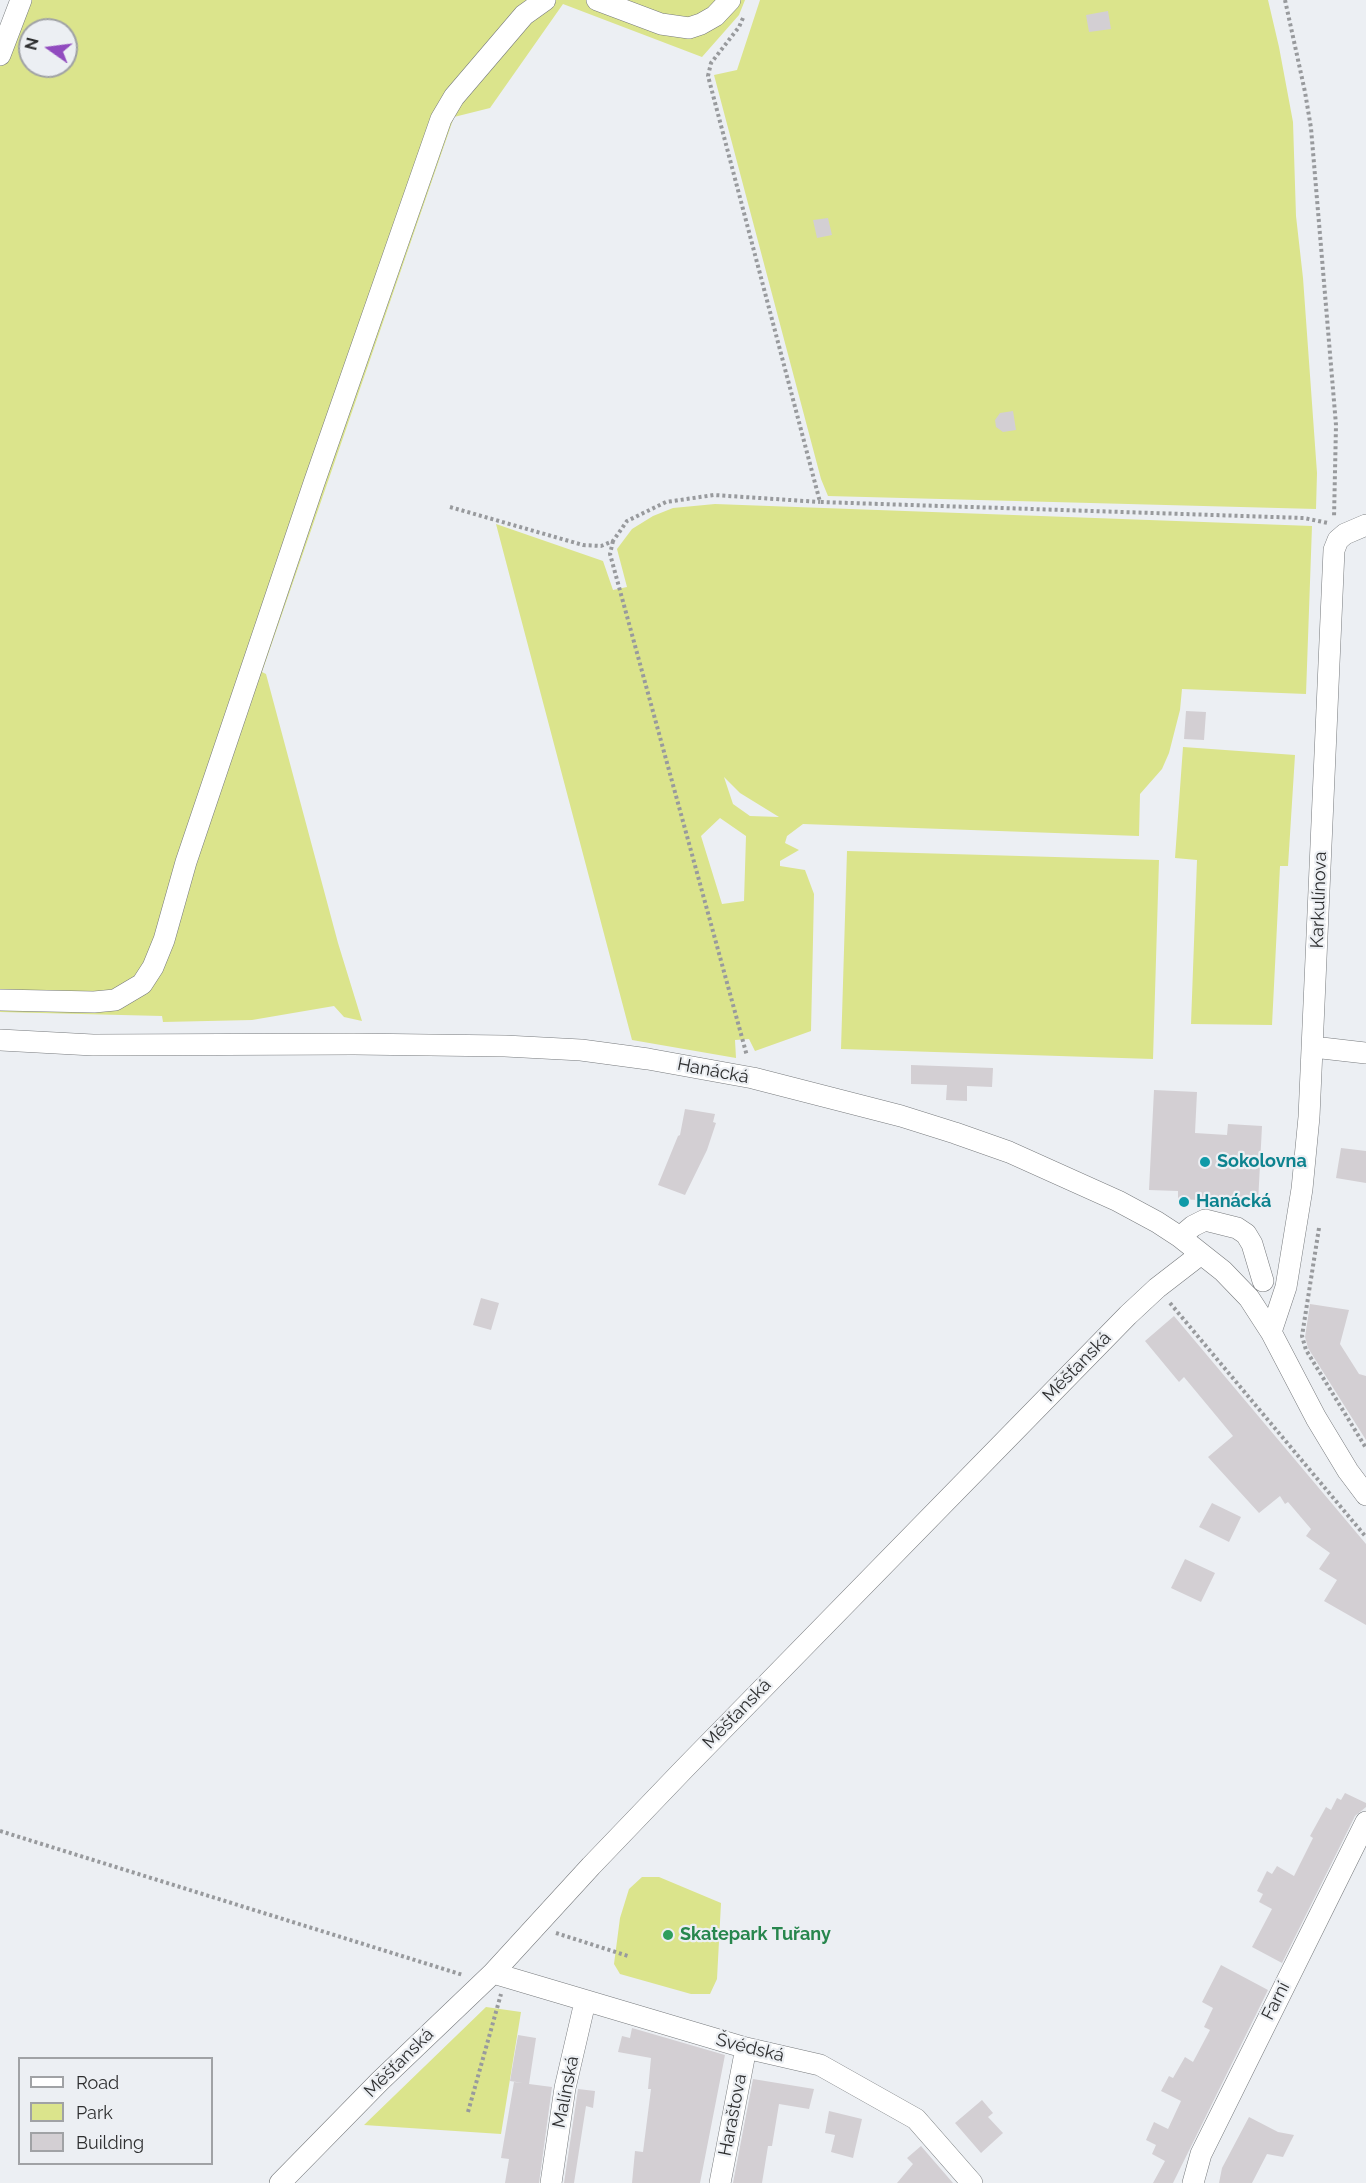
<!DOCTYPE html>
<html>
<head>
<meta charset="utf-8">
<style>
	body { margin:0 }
	#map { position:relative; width:1366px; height:2183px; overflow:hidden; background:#eceff3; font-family:Raleway,sans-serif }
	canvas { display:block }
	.legend { position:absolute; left:18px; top:2057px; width:195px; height:108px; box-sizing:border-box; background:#eceff3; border:2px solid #a0a2a5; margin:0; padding:8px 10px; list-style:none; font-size:18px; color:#2e2f30 }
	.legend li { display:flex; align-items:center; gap:12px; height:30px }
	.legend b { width:30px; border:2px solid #a0a2a5 }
	.north { position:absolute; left:18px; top:18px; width:60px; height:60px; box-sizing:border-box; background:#eceff3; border:2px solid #a0a2a5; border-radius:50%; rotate:284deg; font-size:16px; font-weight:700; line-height:24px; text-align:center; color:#2e2f30 }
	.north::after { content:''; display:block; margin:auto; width:21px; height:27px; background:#914bbf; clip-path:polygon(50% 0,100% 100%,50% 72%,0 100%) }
</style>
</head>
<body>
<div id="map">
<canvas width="1366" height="2183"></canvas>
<ul class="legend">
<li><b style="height:8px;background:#fff"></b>Road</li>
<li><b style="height:16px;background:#dbe48c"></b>Park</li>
<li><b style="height:16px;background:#d3cfd3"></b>Building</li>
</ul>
<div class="north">N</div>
</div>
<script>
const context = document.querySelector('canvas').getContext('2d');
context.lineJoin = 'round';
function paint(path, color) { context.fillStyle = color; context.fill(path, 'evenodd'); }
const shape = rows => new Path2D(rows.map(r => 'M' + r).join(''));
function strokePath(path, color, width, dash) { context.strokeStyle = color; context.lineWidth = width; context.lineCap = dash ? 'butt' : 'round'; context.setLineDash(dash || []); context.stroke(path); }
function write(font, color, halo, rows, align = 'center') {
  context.font = font + ' Raleway,sans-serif'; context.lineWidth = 4.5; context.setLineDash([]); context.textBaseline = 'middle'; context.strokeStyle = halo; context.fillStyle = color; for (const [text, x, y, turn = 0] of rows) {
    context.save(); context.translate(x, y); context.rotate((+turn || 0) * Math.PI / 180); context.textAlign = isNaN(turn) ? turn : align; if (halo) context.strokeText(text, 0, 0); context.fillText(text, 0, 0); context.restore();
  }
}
paint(shape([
	[12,0,745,0,739,15,702,57,563,4,490,108,454,117,262,672,266,674,338,943,362,1021,344,1017,334,1006,252,1020,163,1022,162,1016,0,1012,0,30],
	[30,30,66,30,66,66,30,66],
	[760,0,1268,0,1279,47,1293,122,1296,216,1303,278,1317,473,1316,509,828,496,821,479,714,75,737,70],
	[715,504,1312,526,1306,694,1182,689,1180,710,1169,753,1162,769,1140,794,1139,836,803,824,787,836,785,843,799,850,780,861,780,866,805,870,814,894,811,1031,755,1051,749,1039,735,1040,736,1058,632,1040,496,524,603,561,613,590,627,587,617,549,632,529,653,516,673,508],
	[724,777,740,793,779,817,750,816,733,804],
	[720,818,746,836,744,901,722,904,701,836],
	[1183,747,1295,755,1288,866,1280,866,1272,1025,1191,1024,1197,860,1175,858],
	[847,851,1159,860,1153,1059,841,1049],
	[642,1877,659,1877,721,1903,717,1979,710,1994,691,1994,620,1974,614,1964,620,1918,629,1889],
	[486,2007,521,2012,501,2134,364,2125]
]), '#dbe48c');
paint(shape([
	[1108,11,1111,29,1089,32,1086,15],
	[828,218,832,235,817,238,813,220],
	[1013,411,1016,430,1003,432,996,427,995,420,1000,413],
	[1186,711,1206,712,1204,740,1184,739],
	[911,1065,993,1068,992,1087,967,1086,967,1101,946,1100,947,1085,911,1084],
	[1154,1090,1197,1092,1195,1133,1227,1135,1228,1124,1262,1126,1258,1203,1178,1199,1178,1191,1149,1190],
	[685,1109,715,1114,713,1122,716,1123,707,1150,685,1195,658,1185,678,1136,680,1135],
	[1341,1148,1366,1151,1366,1183,1336,1178],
	[481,1298,499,1303,491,1330,473,1325],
	[1310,1304,1349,1310,1340,1344,1359,1374,1366,1376,1366,1440,1308,1348,1305,1337],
	[1174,1316,1366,1544,1366,1625,1324,1601,1337,1580,1319,1569,1330,1553,1306,1536,1311,1529,1288,1502,1285,1504,1280,1496,1259,1513,1208,1457,1233,1436,1184,1377,1179,1382,1145,1341],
	[1212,1503,1241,1517,1229,1542,1199,1527],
	[1185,1559,1215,1573,1201,1602,1171,1588],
	[1345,1793,1366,1803,1366,1807,1355,1816,1282,1963,1252,1947,1272,1909,1259,1902,1263,1894,1257,1891,1267,1871,1272,1874,1277,1866,1294,1876,1313,1838,1310,1836,1326,1807,1331,1810,1337,1798,1341,1800],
	[1221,1965,1268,1990,1173,2183,1153,2183,1165,2161,1152,2154,1156,2145,1146,2140,1154,2122,1168,2129,1181,2101,1161,2091,1169,2076,1173,2078,1185,2057,1193,2062,1210,2030,1204,2027,1213,2008,1202,2002],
	[632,2028,725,2055,700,2183,632,2183,635,2151,643,2152,651,2089,648,2089,651,2058,618,2052,622,2036,630,2038],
	[518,2035,536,2038,529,2084,552,2087,539,2183,505,2183,509,2159,501,2158,514,2082,523,2083,510,2081],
	[753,2079,814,2089,809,2109,779,2104,772,2146,768,2146,762,2183,733,2183],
	[578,2089,595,2091,593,2108,586,2106,574,2183,564,2183],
	[982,2100,993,2113,988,2117,1003,2133,981,2153,955,2123],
	[829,2111,862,2119,853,2158,831,2152,835,2135,825,2133],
	[1249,2117,1278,2132,1294,2135,1283,2157,1267,2154,1252,2183,1219,2183,1222,2168],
	[921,2146,927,2153,953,2183,897,2183,913,2164,907,2158]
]), '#d3cfd3');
const minor = shape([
	[597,0,661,24,689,28,701,24,715,16,730,0],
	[0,55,21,0],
	[0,1000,94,1002,115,1000,142,984,153,967,164,940,186,862,314,483,441,119,454,97,524,15,545,0],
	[0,1040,93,1045,354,1044,505,1046,581,1050,648,1059,753,1078,901,1116,955,1133,1009,1152,1118,1201,1157,1222,1180,1237,1223,1271,1249,1298,1271,1332,1316,1418,1348,1471,1366,1495],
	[1313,1047,1366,1053],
	[1180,1237,1193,1226,1205,1220,1237,1228,1246,1234,1252,1244,1263,1281],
	[1271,1332,1286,1287,1302,1189,1309,1117,1334,550,1338,540,1345,534,1366,525],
	[493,1973,746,2048,820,2065,916,2119,972,2183],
	[280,2183,380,2081,493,1973,591,1866,684,1769,1128,1315,1157,1288,1201,1254],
	[551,2183,565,2088,585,2002],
	[720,2183,746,2048],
	[1193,2183,1201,2154,1366,1822]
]);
strokePath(minor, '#777a7d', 22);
strokePath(shape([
	[1285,0,1305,92,1311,128,1336,425,1334,518],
	[743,18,739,27,711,63,708,76,820,502,1304,518,1328,523],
	[450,507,583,545,601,546,613,541,627,521,666,502,714,495,820,502],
	[613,541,610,554,747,1056],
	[1319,1228,1302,1336,1306,1350,1366,1448],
	[1170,1303,1366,1537],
	[0,1831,463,1975],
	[556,1933,628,1956],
	[468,2112,501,1994]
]), '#989a9d', 4, [3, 3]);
strokePath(minor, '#fff', 21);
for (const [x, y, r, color] of [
	[1205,1162,6,"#0f9aa8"],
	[1184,1202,6,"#0f9aa8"],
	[668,1935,6,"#2e9e5b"]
]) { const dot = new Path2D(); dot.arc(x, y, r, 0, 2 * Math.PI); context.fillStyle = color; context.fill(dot); strokePath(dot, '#eceff3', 2); }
write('18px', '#2e2f30', '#eceff3', [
	["Karkulínova",1319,900,-88],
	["Hanácká",713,1071,11],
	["Měšťanská",1077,1367,-46],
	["Měšťanská",737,1714,-46],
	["Farní",1276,2001,-63],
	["Švédská",750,2048,14],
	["Měšťanská",399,2063,-45],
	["Malínská",566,2092,-79],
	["Haraštova",733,2115,-79]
]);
write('bold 18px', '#0d838f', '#eceff3', [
	["Sokolovna",1217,1162],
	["Hanácká",1196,1202]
], 'left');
write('bold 18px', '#27864d', '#eceff3', [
	["Skatepark Tuřany",680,1935]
], 'left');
</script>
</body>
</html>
